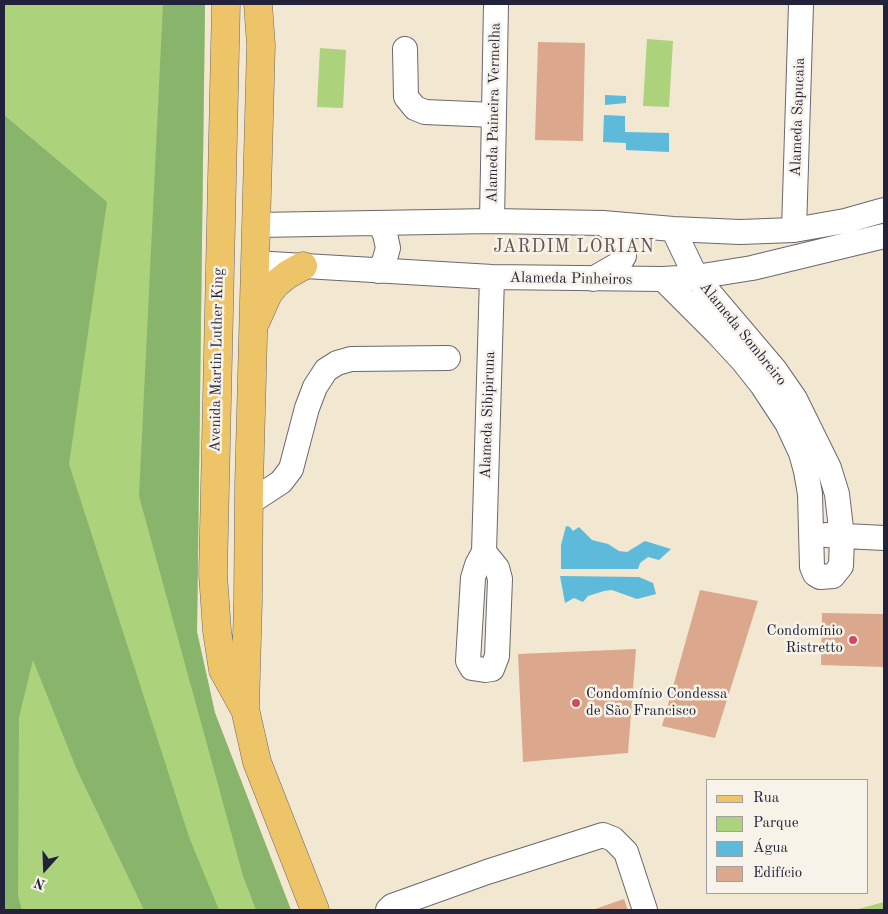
<!DOCTYPE html>
<html>
<head>
<meta charset="utf-8">
<style>
	body { margin:0 }
	#map { position:relative; width:888px; height:914px; overflow:hidden; background:#f2e7d0; font-family:"Old Standard TT",serif }
	canvas { display:block }
	.frame { position:absolute; inset:0; border:5px solid #22223b; pointer-events:none }
	.legend { position:absolute; left:706px; top:779px; width:162px; height:115px; box-sizing:border-box; background:#f7f3e8; border:1px solid #a29fa3; margin:0; padding:6px 9px; list-style:none; font-size:15px; color:#22223b }
	.legend li { display:flex; align-items:center; gap:10px; height:25px }
	.legend b { width:25px; border:1px solid #a29fa3 }
	.north { position:absolute; left:20px; top:844px; width:50px; height:50px; -webkit-text-stroke:4px #f7f3e8; paint-order:stroke; rotate:200deg; font-size:14px; font-weight:700; line-height:20px; text-align:center; color:#22223b }
	.north::after { content:''; display:block; margin:auto; width:18px; height:22px; background:#22223b; clip-path:polygon(50% 0,100% 100%,50% 72%,0 100%) }
</style>
</head>
<body>
<div id="map">
<canvas width="888" height="914"></canvas>
<div class="frame"></div>
<ul class="legend">
<li><b style="height:6px;background:#eec469"></b>Rua</li>
<li><b style="height:14px;background:#acd27c"></b>Parque</li>
<li><b style="height:14px;background:#5dbadb"></b>Água</li>
<li><b style="height:14px;background:#dba88d"></b>Edifício</li>
</ul>
<div class="north">N</div>
</div>
<script>
const context = document.querySelector('canvas').getContext('2d');
context.lineJoin = 'round';
function paint(path, color) { context.fillStyle = color; context.fill(path, 'evenodd'); }
const shape = rows => new Path2D(rows.map(r => 'M' + r).join(''));
function strokePath(path, color, width, dash) { context.strokeStyle = color; context.lineWidth = width; context.lineCap = dash ? 'butt' : 'round'; context.setLineDash(dash || []); context.stroke(path); }
function write(font, color, halo, rows, align = 'center') {
  context.font = font + ' "Old Standard TT",serif'; context.lineWidth = 5; context.setLineDash([]); context.textBaseline = 'middle'; context.strokeStyle = halo; context.fillStyle = color; for (const [text, x, y, turn = 0] of rows) {
    context.save(); context.translate(x, y); context.rotate((+turn || 0) * Math.PI / 180); context.textAlign = isNaN(turn) ? turn : align; if (halo) context.strokeText(text, 0, 0); context.fillText(text, 0, 0); context.restore();
  }
}
paint(shape([
	[4,4,205,4,197,632,215,713,291,910,4,910],
	[647,39,673,41,669,107,643,106],
	[320,48,346,50,343,108,317,107],
	[884,902,884,910,855,910,862,908]
]), '#acd27c');
paint(shape([
	[163,4,205,4,197,632,215,713,291,910,256,910,243,876,139,496],
	[4,115,107,202,69,464,189,837,219,910,144,910,77,770,33,660,19,717,18,896,22,910,4,910,4,582,6,580,4,579]
]), '#89b46c');
paint(shape([
	[605,95,626,96,626,103,605,105],
	[604,115,625,116,625,132,669,133,669,152,626,150,626,143,603,142],
	[566,526,570,527,573,531,579,527,592,540,608,544,619,551,627,552,645,541,671,549,659,560,648,557,640,563,638,569,561,569,561,545],
	[560,576,639,577,653,583,656,594,637,599,612,590,604,591,588,596,583,602,574,598,565,603]
]), '#5dbadb');
paint(shape([
	[538,42,585,43,583,141,535,140],
	[700,590,758,601,715,738,662,726],
	[822,613,884,614,884,667,821,665],
	[636,649,628,753,523,762,518,654],
	[624,899,628,910,592,910]
]), '#dba88d');
const minor = shape([
	[405,49,406,97,415,108,425,112,494,115],
	[492,221,496,4],
	[256,225,492,221,603,223,673,229,740,232,794,230,845,221,884,210],
	[794,230,801,4],
	[254,263,492,277,663,279,696,277,752,268,884,236],
	[378,271,384,262,388,248,385,234,379,223],
	[593,279,619,264,624,256,624,247,618,234,603,223],
	[663,279,718,334,743,361,762,385,787,423,801,453,806,471,810,494,812,567,815,574,820,577,833,576,841,566,842,537,837,494,829,468,795,399,775,370,696,277,673,229],
	[249,503,281,482,291,469,307,408,315,387,326,370,337,363,351,359,448,358],
	[826,535,884,538],
	[484,552,497,568,500,579,497,656,492,669,485,670,472,668,468,661,473,578,477,565,484,552,492,277],
	[388,910,392,906,487,872,603,835,613,839,626,852,645,910]
]);
const major = shape([
	[226,4,213,574,217,631,223,670,244,708],
	[258,4,261,45,249,485,248,601,245,709,257,762,315,910],
	[256,321,268,294,276,284,287,275,303,266]
]);
strokePath(minor, '#6b676f', 26);
strokePath(major, '#6b676f', 29);
strokePath(minor, '#fff', 24);
strokePath(major, '#eec469', 28);
for (const [x, y, r, color] of [
	[853,640,5,"#d1495b"],
	[576,703,5,"#d1495b"]
]) { const dot = new Path2D(); dot.arc(x, y, r, 0, 2 * Math.PI); context.fillStyle = color; context.fill(dot); strokePath(dot, '#f7f3e8', 2); }
write('15px', '#22223b', '#f7f3e8', [
	["Alameda Paineira Vermelha",494,113,-89],
	["Alameda Sapucaia",798,117,-88],
	["Alameda Pinheiros",571,279,1],
	["Alameda Sombreiro",743,334,51],
	["Avenida Martin Luther King",217,360,-89],
	["Alameda Sibipiruna",488,415,-88]
]);
write('15px', '#22223b', '#f7f3e8', [
	["Condomínio",843,631],
	["Ristretto",843,648],
	["Condomínio Condessa",586,694,"left"],
	["de São Francisco",586,711,"left"]
], 'right');
context.letterSpacing = '1px';
write('18px', '#635158', '#f7f3e8', [
	["JARDIM LORIAN",574,247]
]);
context.letterSpacing = '0px';
</script>
</body>
</html>
